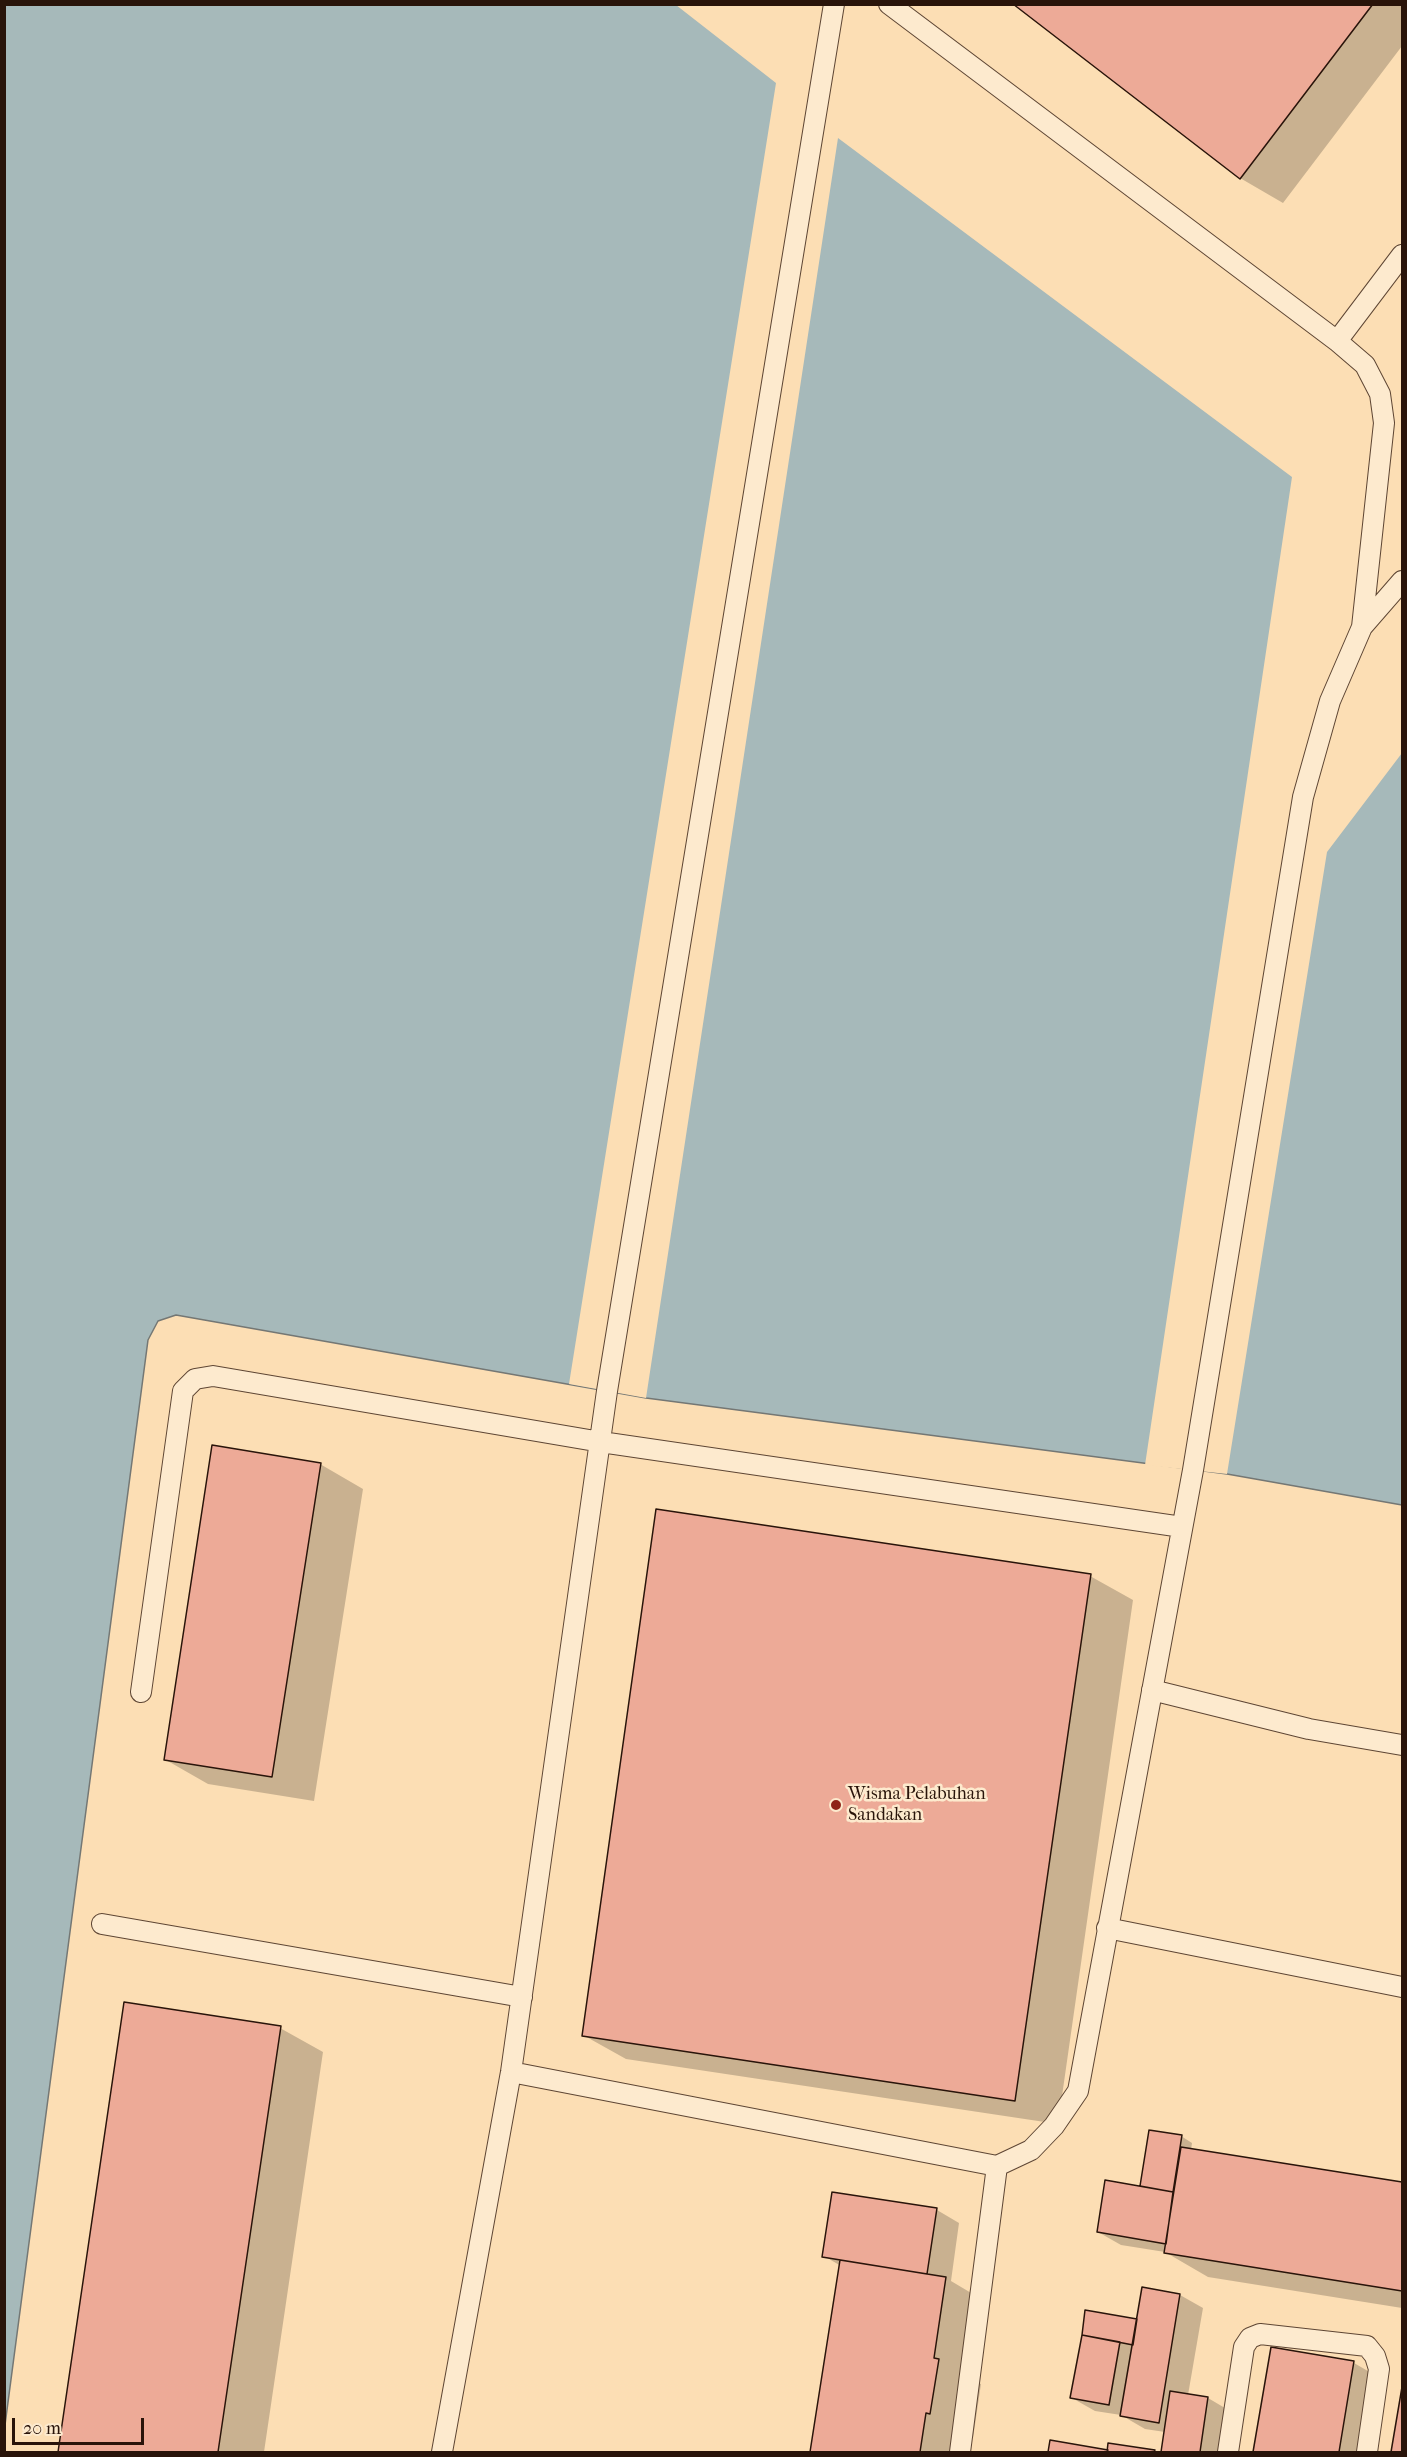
<!DOCTYPE html>
<html>
<head>
<meta charset="utf-8">
<style>
	body { margin:0 }
	#map { position:relative; width:1407px; height:2457px; overflow:hidden; background:#fcdeb4; font-family:"IM FELL French Canon",serif }
	canvas { display:block }
	.frame { position:absolute; inset:0; border:6px solid #29140a; pointer-events:none }
	.scale { position:absolute; left:12px; top:2418px; width:132px; height:27px; box-sizing:border-box; border:3px solid #29140a; border-top:0; padding-left:8px; font-size:18px; line-height:21px; white-space:nowrap; color:#29140a; -webkit-text-stroke:4px #fdeace; paint-order:stroke }
</style>
</head>
<body>
<div id="map">
<canvas width="1407" height="2457"></canvas>
<div class="frame"></div>
<div class="scale">20 m</div>
</div>
<script>
const context = document.querySelector('canvas').getContext('2d');
context.lineJoin = 'round';
function paint(path, color) { context.fillStyle = color; context.fill(path, 'evenodd'); }
const shape = rows => new Path2D(rows.map(r => 'M' + r).join(''));
function strokePath(path, color, width, dash) { context.strokeStyle = color; context.lineWidth = width; context.lineCap = dash ? 'butt' : 'round'; context.setLineDash(dash || []); context.stroke(path); }
function write(font, color, halo, rows, align = 'center') {
  context.font = font + ' "IM FELL French Canon",serif'; context.lineWidth = 5; context.setLineDash([]); context.textBaseline = 'middle'; context.strokeStyle = halo; context.fillStyle = color; for (const [text, x, y, turn = 0] of rows) {
    context.save(); context.translate(x, y); context.rotate((+turn || 0) * Math.PI / 180); context.textAlign = isNaN(turn) ? turn : align; if (halo) context.strokeText(text, 0, 0); context.fillText(text, 0, 0); context.restore();
  }
}
const water = shape([
	[5,5,1402,5,1402,1505,1227,1474,646,1398,176,1315,158,1321,148,1340,5,2425,5,5]
]);
paint(water, '#a6b9ba');
strokePath(water, '#747774', 1.5);
paint(shape([
	[676,5,1402,5,1402,753,1327,852,1227,1474,1145,1465,1292,477,838,138,646,1398,569,1384,776,83]
]), '#fcdeb4');
paint(shape([
	[1015,4,1402,4,1402,46,1283,203,1240,178],
	[320,1464,363,1489,314,1801,208,1784,166,1760],
	[1090,1576,1133,1600,1058,2124,626,2059,583,2035],
	[125,2004,280,2028,323,2052,264,2452,59,2452],
	[1150,2131,1181,2136,1192,2143,1191,2150,1402,2184,1402,2308,1208,2277,1165,2252,1121,2245,1098,2232,1141,2188],
	[937,2210,959,2223,951,2281,988,2303,976,2382,981,2384,973,2438,968,2437,966,2452,812,2452,841,2266,824,2256],
	[1143,2288,1180,2295,1203,2308,1188,2395,1208,2398,1230,2411,1224,2452,1162,2452,1165,2432,1145,2429,1121,2415,1095,2411,1072,2398,1138,2321],
	[1272,2349,1354,2363,1387,2382,1375,2452,1255,2452],
	[1402,2396,1402,2452,1393,2452],
	[1051,2442,1109,2451,1109,2444,1156,2452,1049,2452]
]), '#0003');
const building = shape([
	[1013,4,1373,4,1240,179,1013,4],
	[212,1445,321,1463,272,1777,164,1760,212,1445],
	[656,1509,1091,1574,1015,2101,582,2036,656,1509],
	[124,2002,281,2026,218,2452,58,2452,124,2002],
	[1149,2130,1182,2135,1173,2192,1140,2186,1149,2130],
	[1181,2147,1402,2182,1402,2291,1164,2253,1181,2147],
	[1105,2180,1173,2192,1166,2244,1097,2232,1105,2180],
	[832,2192,937,2208,927,2274,822,2257,832,2192],
	[840,2260,946,2277,934,2358,939,2359,930,2414,926,2413,920,2452,810,2452,840,2260],
	[1142,2287,1180,2294,1159,2423,1120,2416,1142,2287],
	[1085,2310,1137,2319,1133,2345,1082,2335,1085,2310],
	[1082,2335,1120,2342,1109,2405,1070,2398,1082,2335],
	[1271,2347,1354,2361,1339,2452,1253,2452,1271,2347],
	[1402,2387,1402,2452,1391,2452,1402,2387],
	[1170,2391,1208,2397,1200,2452,1161,2452,1170,2391],
	[1050,2440,1108,2450,1107,2452,1048,2452,1050,2440],
	[1108,2443,1155,2450,1154,2452,1107,2452,1108,2443]
]);
paint(building, '#edaa97');
strokePath(building, '#29140a', 1.5);
const lane = shape([
	[889,4,1337,341,1365,365,1380,394,1384,423,1362,627,1330,701,1303,797,1193,1470,1078,2091,1054,2126,1031,2150,997,2166,960,2452],
	[1337,341,1402,255],
	[1362,627,1402,581],
	[1152,1690,1309,1729,1402,1745],
	[141,1692,183,1391,195,1379,213,1376,601,1442,1182,1527],
	[102,1924,522,1997],
	[1107,1928,1402,1987],
	[511,2072,997,2166],
	[442,2452,511,2072,607,1391,834,4],
	[1228,2452,1244,2347,1250,2338,1260,2334,1367,2346,1375,2356,1379,2369,1367,2452]
]);
strokePath(lane, '#5e4634', 22);
strokePath(lane, '#fdeace', 20);
for (const [x, y, r, color] of [
	[836,1805,6,"#8f2418"]
]) { const dot = new Path2D(); dot.arc(x, y, r, 0, 2 * Math.PI); context.fillStyle = color; context.fill(dot); strokePath(dot, '#fdeace', 2); }
write('18px', '#29140a', '#fdeace', [
	["Wisma Pelabuhan",848,1795],
	["Sandakan",848,1816]
], 'left');
</script>
</body>
</html>
